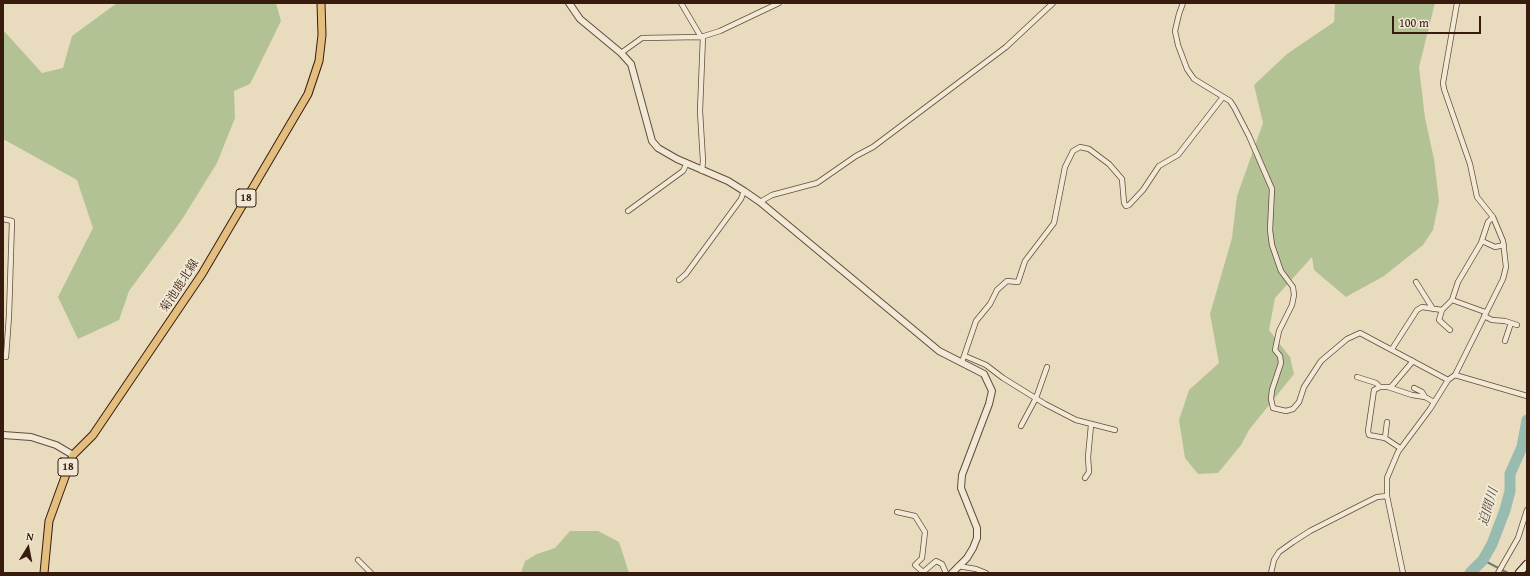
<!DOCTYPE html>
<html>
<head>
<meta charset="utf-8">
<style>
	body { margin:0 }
	#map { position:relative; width:1530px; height:576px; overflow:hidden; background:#e9dcbe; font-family:"Gentium Book Plus",serif }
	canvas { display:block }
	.frame { position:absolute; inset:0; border:4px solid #371b0d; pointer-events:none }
	.north { position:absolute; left:8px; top:528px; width:40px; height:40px; -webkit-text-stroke:3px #f1e8d5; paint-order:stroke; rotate:10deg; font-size:11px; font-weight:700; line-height:16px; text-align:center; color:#371b0d }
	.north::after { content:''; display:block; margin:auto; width:14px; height:18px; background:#371b0d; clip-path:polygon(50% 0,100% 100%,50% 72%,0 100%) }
	.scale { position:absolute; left:1392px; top:16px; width:89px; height:18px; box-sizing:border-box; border:2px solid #371b0d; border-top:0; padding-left:5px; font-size:12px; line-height:14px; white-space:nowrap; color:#371b0d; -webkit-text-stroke:3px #f1e8d5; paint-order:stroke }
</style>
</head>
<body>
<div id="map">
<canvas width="1530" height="576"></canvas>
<div class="frame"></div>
<div class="north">N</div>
<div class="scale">100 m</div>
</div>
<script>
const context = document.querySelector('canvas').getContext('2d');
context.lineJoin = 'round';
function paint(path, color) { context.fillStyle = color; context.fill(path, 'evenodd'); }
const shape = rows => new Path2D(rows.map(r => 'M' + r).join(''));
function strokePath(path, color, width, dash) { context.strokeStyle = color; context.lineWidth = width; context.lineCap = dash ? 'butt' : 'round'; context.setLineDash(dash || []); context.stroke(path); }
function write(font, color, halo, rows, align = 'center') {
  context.font = font + ' "Gentium Book Plus","Noto Serif JP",serif'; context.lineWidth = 4; context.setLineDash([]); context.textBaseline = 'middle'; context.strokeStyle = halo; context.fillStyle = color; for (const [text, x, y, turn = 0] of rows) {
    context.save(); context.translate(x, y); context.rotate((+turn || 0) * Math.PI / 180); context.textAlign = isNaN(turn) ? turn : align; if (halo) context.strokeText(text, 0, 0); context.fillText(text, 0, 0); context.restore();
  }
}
paint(shape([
	[117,3,276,3,281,21,250,84,234,91,235,118,217,163,181,221,129,291,119,320,78,339,58,297,93,228,77,180,3,139,3,30,42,73,63,68,72,36],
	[1335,3,1435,3,1419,67,1425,118,1434,159,1439,201,1433,230,1423,245,1384,276,1346,297,1314,270,1312,257,1275,298,1269,330,1290,357,1294,374,1249,430,1241,445,1218,473,1198,474,1185,458,1179,420,1189,390,1219,363,1210,314,1232,238,1237,196,1263,123,1254,85,1287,54,1334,22],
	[570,531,598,531,619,542,629,573,521,573,525,561,537,554,555,548]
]), '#b2c295');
strokePath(shape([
	[1483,560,1508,573]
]), '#717c6e', 2);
strokePath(shape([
	[1470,573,1483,560,1492,544,1505,510,1510,491,1510,474,1522,447,1527,420]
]), '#97bcaf', 11);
const minor = shape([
	[681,3,701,37],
	[1183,3,1179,14,1175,31,1178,45,1187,69,1194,79,1230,101,1234,107,1249,136,1272,189,1270,230,1272,245,1281,271,1293,287,1294,295,1292,305,1279,331,1275,350,1280,356,1281,363,1272,390,1271,399,1273,408,1286,411,1293,409,1299,402,1304,387,1321,361,1347,339,1360,333,1448,380],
	[621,53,642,38,701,37,720,31,779,3],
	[702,171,703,161,700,111,703,36],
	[760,202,772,195,817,183,856,156,873,147,1006,47,1053,3],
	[628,211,683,171,687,163],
	[3,219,12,221,9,316,6,357,3,356],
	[1482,241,1495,247,1504,245],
	[679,280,686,274,741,199,744,191],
	[1416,282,1433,309],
	[1452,300,1485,312],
	[1442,310,1439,320,1450,330],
	[1484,316,1492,320,1505,321,1517,325],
	[1505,341,1511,323],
	[1392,349,1417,310,1422,307,1442,310,1452,300,1458,282,1481,243,1488,222,1493,217],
	[965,356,986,365,1003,378,1045,404,1076,420,1115,430],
	[962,362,976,321,990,304,997,290,1007,281,1018,282,1025,261,1054,223,1065,167,1073,151,1080,147,1089,149,1109,164,1122,179,1124,203,1126,206,1129,205,1143,190,1159,166,1178,155,1223,97],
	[1455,375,1527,396],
	[1357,377,1376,383,1380,387],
	[1388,387,1412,395,1425,397,1434,402],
	[1414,388,1422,392,1425,397],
	[1021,426,1036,398,1047,367],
	[1385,438,1387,422],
	[1400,448,1385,438,1369,435,1368,431,1374,390,1380,387,1391,387,1413,361],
	[1085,478,1089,472,1088,457,1091,425],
	[897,512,915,516,925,532,922,558,915,565,923,572],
	[358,560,371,573],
	[958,566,976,569,986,573],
	[922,573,936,561,942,564,946,573],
	[1271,573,1274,560,1279,552,1293,542,1310,531,1361,505,1377,497,1387,496],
	[1403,573,1387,496,1387,478,1398,452,1430,409,1448,380,1455,375,1503,279,1506,267,1503,241,1493,217,1477,197,1470,164,1444,89,1443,83,1457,3],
	[1498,573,1518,538,1527,510]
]);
const tertiary = shape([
	[569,3,580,19,621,53,631,64,652,141,658,148,677,159,728,181,744,191,760,202,939,351,984,374,992,391,989,404,962,475,961,488,977,528,977,538,973,548,967,558,952,573],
	[3,435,31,437,56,445,73,455]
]);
const secondary = shape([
	[1519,573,1527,564]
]);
const primary = shape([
	[44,573,49,521,73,455,93,435,202,274,308,94,319,61,322,35,321,3]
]);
strokePath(minor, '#644b39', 6);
strokePath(tertiary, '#644b39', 8);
strokePath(secondary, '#371b0d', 9);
strokePath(primary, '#371b0d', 9);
strokePath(minor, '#f1e8d5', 4.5);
strokePath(tertiary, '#f1e8d5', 6);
strokePath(secondary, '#f1e8d5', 7);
strokePath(primary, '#e4be7f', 7);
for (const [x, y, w] of [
	[246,198,20],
	[68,467,20]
]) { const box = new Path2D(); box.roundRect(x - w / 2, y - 9, w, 18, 3); context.fillStyle = '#f1e8d5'; context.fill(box); strokePath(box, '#371b0d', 1); }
write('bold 11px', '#371b0d', null, [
	["18",246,198],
	["18",68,467]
]);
write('12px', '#371b0d', '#f1e8d5', [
	["菊池鹿北線",180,286,-57]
]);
write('italic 13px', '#544b3e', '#f1e8d5', [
	["迫間川",1489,507,-73]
]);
</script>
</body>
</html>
